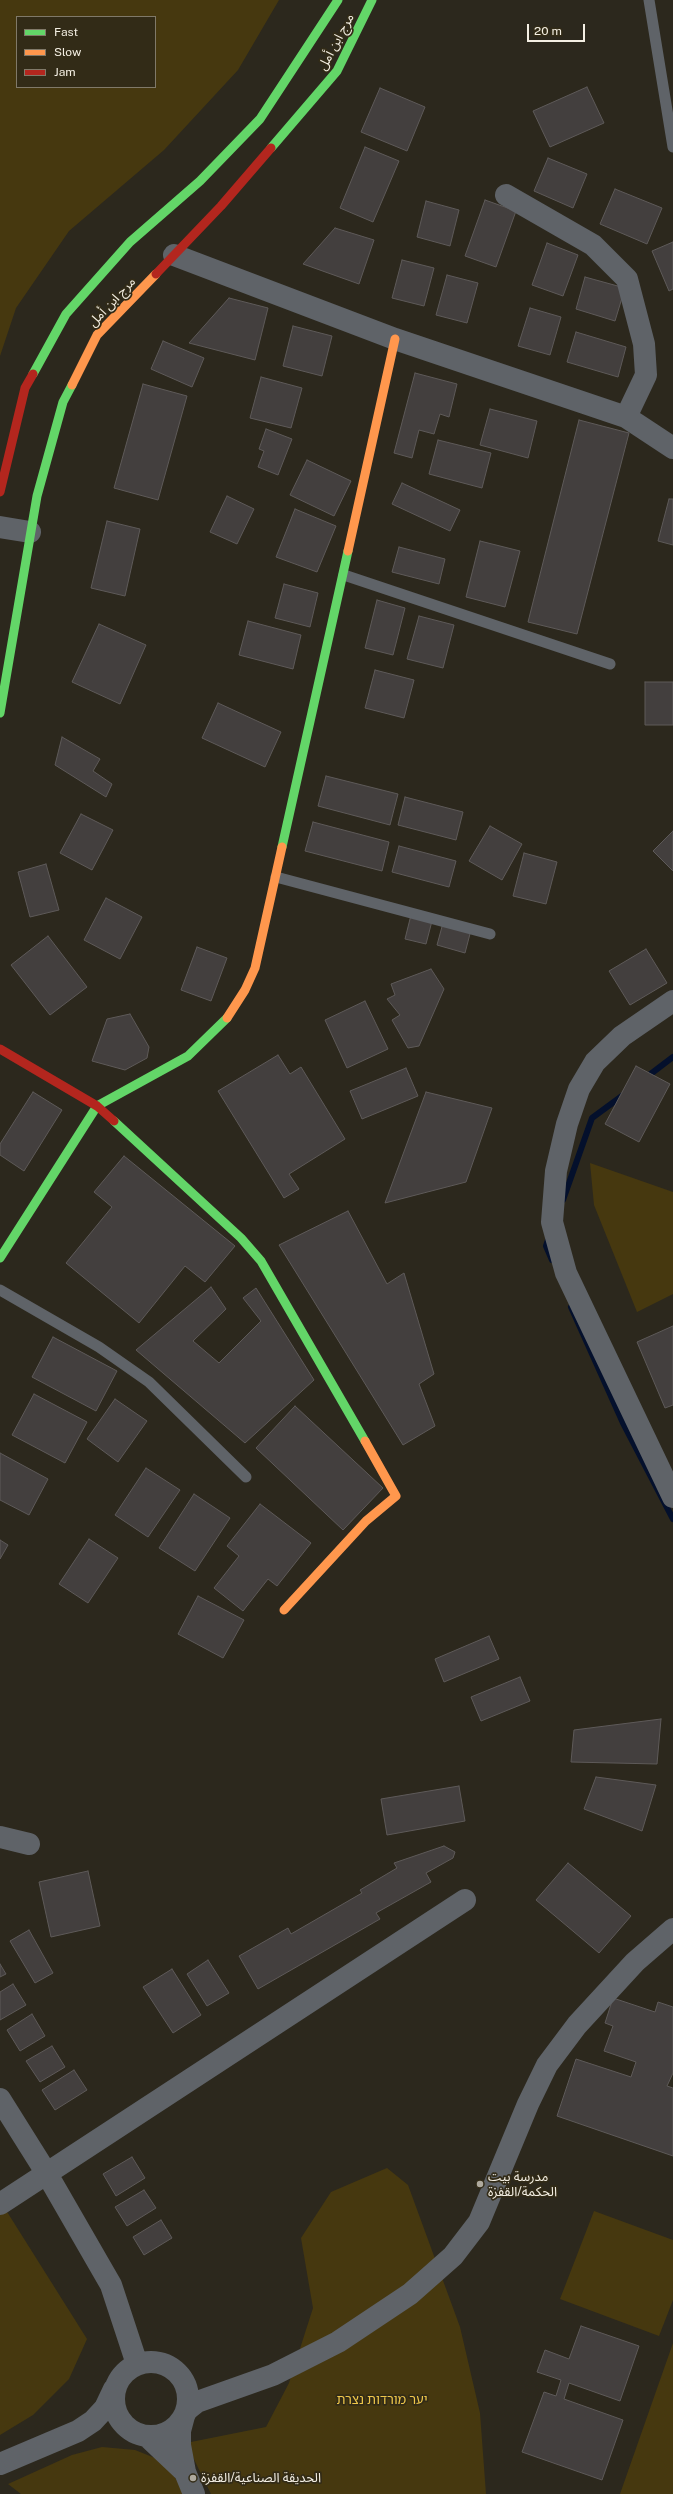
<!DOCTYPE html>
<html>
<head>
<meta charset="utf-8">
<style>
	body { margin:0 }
	#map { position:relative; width:673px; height:2494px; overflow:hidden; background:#2c281d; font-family:"Public Sans",sans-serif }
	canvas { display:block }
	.legend { position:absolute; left:16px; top:16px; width:140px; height:72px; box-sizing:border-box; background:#322b17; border:1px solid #807969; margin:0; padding:5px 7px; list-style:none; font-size:12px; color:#f4efe3 }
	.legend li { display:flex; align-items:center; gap:8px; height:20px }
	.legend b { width:20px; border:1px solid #807969 }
	.scale { position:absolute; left:527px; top:24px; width:58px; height:18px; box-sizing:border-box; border:2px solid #f4efe3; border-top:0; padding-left:5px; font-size:12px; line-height:14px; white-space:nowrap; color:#f4efe3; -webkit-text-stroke:3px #322b17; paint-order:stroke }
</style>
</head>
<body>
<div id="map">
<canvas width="673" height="2494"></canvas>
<ul class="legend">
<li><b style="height:5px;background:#63d668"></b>Fast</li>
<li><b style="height:5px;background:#ff974d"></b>Slow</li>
<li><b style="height:5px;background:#b3261e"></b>Jam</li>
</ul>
<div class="scale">20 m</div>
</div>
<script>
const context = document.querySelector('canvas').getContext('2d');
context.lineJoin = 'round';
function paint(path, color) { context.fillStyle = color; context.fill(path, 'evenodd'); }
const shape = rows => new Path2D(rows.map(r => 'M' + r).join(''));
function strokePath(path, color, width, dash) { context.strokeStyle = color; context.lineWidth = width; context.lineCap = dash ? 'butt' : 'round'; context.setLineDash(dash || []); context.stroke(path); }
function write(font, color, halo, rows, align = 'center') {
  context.font = font + ' "Public Sans","Noto Sans Arabic","Noto Sans Hebrew",sans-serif'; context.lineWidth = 3.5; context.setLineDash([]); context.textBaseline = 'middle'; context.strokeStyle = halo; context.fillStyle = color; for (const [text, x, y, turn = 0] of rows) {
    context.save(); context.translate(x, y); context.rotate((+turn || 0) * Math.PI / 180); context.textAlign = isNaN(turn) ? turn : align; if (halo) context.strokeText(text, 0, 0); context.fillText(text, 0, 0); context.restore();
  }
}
paint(shape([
	[0,0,279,0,238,70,164,150,69,231,16,308,0,356],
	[17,17,155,17,155,87,17,87],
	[590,1163,673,1192,673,1294,637,1312,594,1205],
	[387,2168,408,2185,460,2327,480,2413,486,2494,211,2494,186,2443,266,2427,289,2383,313,2308,301,2238,331,2192],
	[4,2207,87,2339,69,2379,33,2415,0,2435,0,2209],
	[594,2211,673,2240,673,2300,659,2336,560,2299],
	[673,2343,673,2494,620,2494],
	[102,2447,135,2450,165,2462,186,2494,21,2494,8,2484,72,2455]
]), '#46380f');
strokePath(shape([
	[644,1079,673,1057],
	[563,1200,592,1118,626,1093],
	[549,1237,546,1246,552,1260],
	[571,1307,623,1423,673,1519]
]), '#04102c', 6);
const building = shape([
	[587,87,604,123,550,147,533,111,587,87],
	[380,88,425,107,407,151,361,132,380,88],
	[365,147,399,161,373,222,340,208,365,147],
	[548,158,587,174,573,208,534,191,548,158],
	[615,189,662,208,647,244,600,224,615,189],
	[485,200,516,211,496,267,465,256,485,200],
	[426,201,459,210,450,246,417,237,426,201],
	[335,228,374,240,359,284,303,264,335,228],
	[673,242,673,289,669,291,652,251,673,242],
	[547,243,578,255,563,296,532,285,547,243],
	[402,260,434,268,424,306,392,298,402,260],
	[447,275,478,283,467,323,436,315,447,275],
	[585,277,625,288,615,321,576,309,585,277],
	[229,298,268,308,255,360,189,343,229,298],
	[530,308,561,317,550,355,518,346,530,308],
	[293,326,332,336,322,376,283,366,293,326],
	[576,332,626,347,618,377,567,362,576,332],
	[163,341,204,358,192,387,151,369,163,341],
	[415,373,457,384,449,417,440,414,434,434,419,430,412,458,394,453,415,373],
	[261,377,302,388,291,428,250,418,261,377],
	[143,384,187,396,158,500,114,488,143,384],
	[490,409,537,421,528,458,480,445,490,409],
	[579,420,629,433,577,634,528,622,579,420],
	[266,429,292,439,278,475,258,467,264,451,259,449,266,429],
	[438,440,491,453,482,488,429,474,438,440],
	[307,460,351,481,334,516,290,495,307,460],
	[402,483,460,510,450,531,392,504,402,483],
	[227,496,254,509,237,544,210,532,227,496],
	[669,499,673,499,673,545,658,541,669,499],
	[295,509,336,526,317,572,276,557,295,509],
	[107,521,140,529,125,596,91,588,107,521],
	[480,541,520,551,505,607,466,597,480,541],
	[399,547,445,559,439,584,392,572,399,547],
	[284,584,318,593,310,627,275,618,284,584],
	[377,600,405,608,393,655,365,648,377,600],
	[419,616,454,625,443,668,407,659,419,616],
	[248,621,301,635,293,669,239,655,248,621],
	[99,624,146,645,120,704,72,682,99,624],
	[375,670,414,680,404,718,365,708,375,670],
	[645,682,673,682,673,725,645,725,645,682],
	[218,703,281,732,265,767,202,738,218,703],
	[62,737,100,759,93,771,112,784,106,797,55,765,62,737],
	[326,776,398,794,390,825,318,806,326,776],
	[405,797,463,812,456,840,398,825,405,797],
	[81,814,113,830,92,870,60,853,81,814],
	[313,822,389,842,382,871,305,851,313,822],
	[490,826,522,844,502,880,469,861,490,826],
	[673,831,673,871,653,851,673,831],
	[399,846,456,861,449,887,392,872,399,846],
	[524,853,557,862,546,904,513,896,524,853],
	[46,864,59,910,30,917,18,872,46,864],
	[106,898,142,917,120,959,84,940,106,898],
	[411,915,432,921,426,944,405,939,411,915],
	[443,923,471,930,465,953,437,945,443,923],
	[48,936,87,987,50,1015,11,965,48,936],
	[197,947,227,958,211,1001,181,990,197,947],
	[646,949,667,983,630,1005,609,971,646,949],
	[431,969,444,989,419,1046,408,1048,392,1020,400,1015,387,999,395,995,391,984,431,969],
	[365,1001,388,1049,347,1068,325,1020,365,1001],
	[130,1014,149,1047,147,1058,125,1070,92,1061,107,1019,130,1014],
	[278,1055,290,1074,301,1067,345,1139,289,1174,299,1189,284,1198,218,1091,278,1055],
	[636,1066,670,1084,639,1142,605,1124,636,1066],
	[406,1068,418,1096,362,1119,350,1091,406,1068],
	[33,1092,62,1110,24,1171,0,1155,0,1144,33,1092],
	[426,1092,492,1108,466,1182,385,1203,426,1092],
	[124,1156,235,1246,205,1282,185,1266,139,1323,66,1263,112,1207,94,1192,124,1156],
	[348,1211,387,1284,404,1273,434,1374,419,1384,435,1426,403,1445,279,1245,348,1211],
	[211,1287,226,1309,193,1341,219,1363,261,1321,243,1298,256,1288,314,1380,245,1443,136,1350,211,1287],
	[673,1326,673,1405,665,1408,637,1342,673,1326],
	[53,1337,117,1371,96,1411,32,1377,53,1337],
	[34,1394,87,1422,65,1463,12,1435,34,1394],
	[115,1399,147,1421,118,1462,87,1439,115,1399],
	[295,1406,383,1488,343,1530,256,1448,295,1406],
	[0,1453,48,1479,29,1515,0,1500,0,1453],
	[146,1468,180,1490,148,1537,115,1515,146,1468],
	[194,1494,230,1518,195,1571,159,1548,194,1494],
	[260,1504,311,1543,277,1586,268,1579,243,1611,214,1588,239,1556,227,1546,260,1504],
	[89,1539,118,1558,88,1603,59,1584,89,1539],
	[0,1540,8,1545,0,1559,0,1540],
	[198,1596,244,1620,223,1658,178,1634,198,1596],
	[489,1636,499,1659,444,1682,435,1659,489,1636],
	[520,1677,530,1701,481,1721,471,1697,520,1677],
	[661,1719,657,1764,571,1762,574,1730,661,1719],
	[596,1777,656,1785,642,1831,584,1809,596,1777],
	[459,1786,465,1821,387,1835,381,1799,459,1786],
	[444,1846,455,1852,453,1858,426,1873,431,1882,376,1913,380,1919,258,1989,239,1956,288,1928,291,1934,362,1893,360,1890,397,1868,394,1863,444,1846],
	[568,1863,631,1916,599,1953,536,1900,568,1863],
	[88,1871,100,1926,51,1937,39,1882,88,1871],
	[29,1930,53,1973,35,1983,10,1941,29,1930],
	[208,1960,229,1993,207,2006,187,1974,208,1960],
	[0,1964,6,1974,0,1977,0,1964],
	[172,1969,201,2015,173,2033,143,1987,172,1969],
	[13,1984,26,2005,0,2020,0,1992,13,1984],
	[613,1998,655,2012,658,2002,673,2007,673,2073,667,2086,673,2088,673,2156,557,2116,576,2059,631,2077,636,2062,604,2051,613,2026,605,2023,613,1998],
	[32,2014,45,2036,20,2051,7,2030,32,2014],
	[52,2046,65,2067,40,2082,26,2061,52,2046],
	[74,2070,87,2090,55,2110,42,2090,74,2070],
	[132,2157,145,2178,116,2196,103,2174,132,2157],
	[144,2190,156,2208,127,2226,115,2207,144,2190],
	[161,2220,172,2238,144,2255,133,2237,161,2220],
	[581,2326,639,2346,620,2401,569,2383,564,2399,623,2420,602,2480,522,2452,544,2392,556,2396,561,2380,537,2372,545,2350,569,2359,581,2326]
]);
paint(building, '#433f3e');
strokePath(building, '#5e5a59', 1);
strokePath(shape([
	[649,0,673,147],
	[344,575,610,664],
	[276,877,490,934],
	[0,1290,99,1347,149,1382,246,1477]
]), '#5f6368', 11);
strokePath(shape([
	[506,195,593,245,627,279,644,344,646,375,626,417],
	[174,255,395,339,626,417,673,448],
	[0,527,30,532],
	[673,1001,622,1036,595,1062,579,1089,567,1124,556,1171,552,1222,566,1273,673,1497],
	[0,1837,29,1844],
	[0,2099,47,2174,111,2285,137,2364],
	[0,2204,465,1900],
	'114 2399a37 37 0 1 1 74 0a37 37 0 1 1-74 0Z',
	[187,2410,197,2402,273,2375,338,2342,410,2294,453,2256,479,2222,528,2104,547,2065,577,2025,635,1962,673,1929],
	[184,2416,180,2431,180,2445,185,2472,194,2494],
	[149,2438,185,2472],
	[0,2464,78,2431,93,2421,105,2408,114,2389]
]), '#5f6368', 22);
strokePath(shape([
	[271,148,337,71,372,0],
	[33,374,66,314,130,242,200,181,260,119,338,0],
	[0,713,37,496,63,402,72,385],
	[282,847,348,551],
	[114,1121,241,1238,261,1261,365,1441],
	[0,1258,97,1106,188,1056,227,1018]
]), '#63d668', 9);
strokePath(shape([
	[72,385,97,335,156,274],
	[348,551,395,339],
	[227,1018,245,990,255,968,282,847],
	[284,1610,366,1521,396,1496,365,1441]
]), '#ff974d', 9);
strokePath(shape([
	[156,274,221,206,271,148],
	[0,492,25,388,33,374],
	[0,1049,97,1106,114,1121]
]), '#b3261e', 9);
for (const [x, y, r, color] of [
	[480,2184,4,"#aea99e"],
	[193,2478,4,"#aea99e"]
]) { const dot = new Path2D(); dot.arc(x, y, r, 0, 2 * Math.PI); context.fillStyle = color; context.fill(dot); strokePath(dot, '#322b17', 1.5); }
write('13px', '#f4efe3', '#322b17', [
	["مرج ابن أمل",336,42,-62],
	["مرج ابن أمل",112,302,-47]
]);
write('13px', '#f4efe3', '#322b17', [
	["مدرسة بيت",488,2177],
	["الحكمة/القفزة",488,2192],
	["الحديقة الصناعية/القفزة",201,2478]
], 'left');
write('13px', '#efc74a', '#322b17', [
	["יער מורדות נצרת",382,2400]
]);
</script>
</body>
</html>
